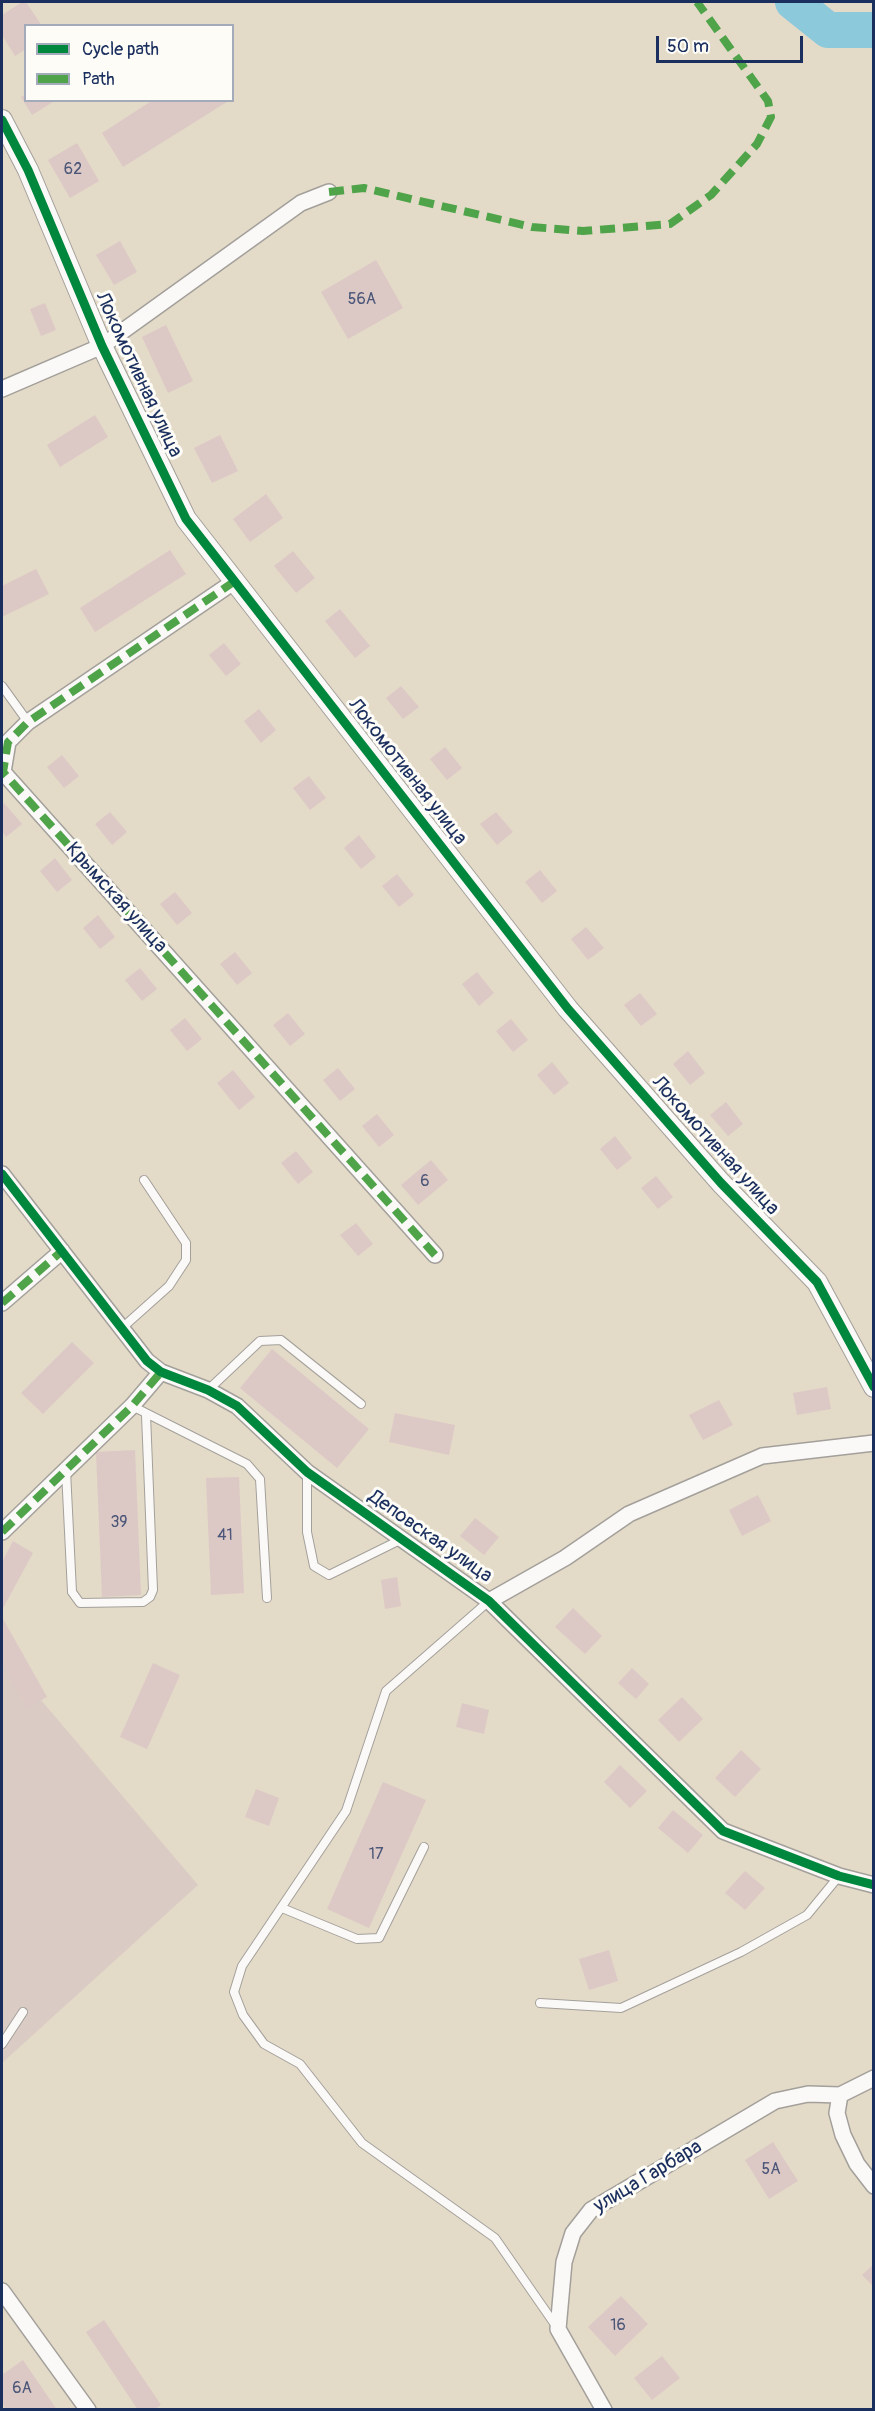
<!DOCTYPE html>
<html>
<head>
<meta charset="utf-8">
<style>
	body { margin:0 }
	#map { position:relative; width:875px; height:2411px; overflow:hidden; background:#e4dac8; font-family:Pangolin,sans-serif }
	canvas { display:block }
	.frame { position:absolute; inset:0; border:3px solid #1b2f5e; pointer-events:none }
	.legend { position:absolute; left:24px; top:24px; width:210px; height:78px; box-sizing:border-box; background:#fdfcf7; border:2px solid #a3aaba; margin:0; padding:8px 10px; list-style:none; font-size:18px; color:#1b2f5e }
	.legend li { display:flex; align-items:center; gap:12px; height:30px }
	.legend b { width:30px; border:2px solid #a3aaba }
	.scale { position:absolute; left:656px; top:36px; width:147px; height:27px; box-sizing:border-box; border:3px solid #1b2f5e; border-top:0; padding-left:8px; font-size:18px; line-height:21px; white-space:nowrap; color:#1b2f5e; -webkit-text-stroke:4px #fdfcf7; paint-order:stroke }
</style>
</head>
<body>
<div id="map">
<canvas width="875" height="2411"></canvas>
<div class="frame"></div>
<ul class="legend">
<li><b style="height:8px;background:#00873e"></b>Cycle path</li>
<li><b style="height:8px;background:#4fa44a"></b>Path</li>
</ul>
<div class="scale">50 m</div>
</div>
<script>
const context = document.querySelector('canvas').getContext('2d');
context.lineJoin = 'round';
function paint(path, color) { context.fillStyle = color; context.fill(path, 'evenodd'); }
const shape = rows => new Path2D(rows.map(r => 'M' + r).join(''));
function strokePath(path, color, width, dash) { context.strokeStyle = color; context.lineWidth = width; context.lineCap = dash ? 'butt' : 'round'; context.setLineDash(dash || []); context.stroke(path); }
function write(font, color, halo, rows, align = 'center') {
  context.font = font + ' Pangolin,sans-serif'; context.lineWidth = 6; context.setLineDash([]); context.textBaseline = 'middle'; context.strokeStyle = halo; context.fillStyle = color; for (const [text, x, y, turn = 0] of rows) {
    context.save(); context.translate(x, y); context.rotate((+turn || 0) * Math.PI / 180); context.textAlign = isNaN(turn) ? turn : align; if (halo) context.strokeText(text, 0, 0); context.fillText(text, 0, 0); context.restore();
  }
}
paint(shape([
	[2,1654,198,1885,2,2063]
]), '#dacbc4');
strokePath(shape([
	[793,2,828,30,874,30]
]), '#8bc9db', 36);
paint(shape([
	[22,2,26,2,42,26,26,26,26,49,15,56,2,35,2,15],
	[26,94,26,100,56,100,32,115,21,97],
	[153,100,230,100,123,167,102,133],
	[77,143,99,181,70,198,48,160],
	[120,241,137,272,114,285,96,255],
	[376,260,403,308,348,339,321,292],
	[45,303,56,330,41,336,30,309],
	[166,325,193,381,168,393,142,337],
	[95,415,108,437,60,467,47,445],
	[220,435,238,471,212,483,194,448],
	[266,494,283,518,250,542,233,519],
	[170,550,186,574,95,632,80,608],
	[293,551,315,578,296,593,274,566],
	[36,569,49,594,2,617,2,586],
	[340,609,370,646,355,658,325,621],
	[224,643,241,664,226,676,209,655],
	[401,686,419,707,403,719,386,698],
	[259,709,276,730,261,743,244,721],
	[445,747,462,768,447,780,430,759],
	[62,755,79,776,64,788,47,767],
	[309,776,326,798,310,810,293,788],
	[4,803,22,824,6,837,2,831,2,806],
	[110,812,127,832,112,845,95,824],
	[496,812,513,832,497,845,480,824],
	[359,835,376,857,361,869,344,848],
	[55,858,72,880,57,892,40,871],
	[540,870,557,891,542,903,525,882],
	[397,874,414,895,399,907,382,886],
	[175,892,192,913,177,925,160,904],
	[98,915,115,937,100,949,83,928],
	[586,927,604,948,588,960,571,939],
	[235,952,252,973,237,985,220,964],
	[140,968,157,989,142,1001,125,980],
	[477,972,494,993,479,1006,462,984],
	[640,993,657,1014,641,1026,624,1005],
	[288,1013,305,1034,290,1046,273,1025],
	[185,1018,202,1039,187,1051,170,1030],
	[511,1019,528,1040,513,1052,496,1031],
	[688,1051,705,1073,690,1085,673,1064],
	[552,1062,569,1083,554,1095,537,1075],
	[338,1068,355,1089,340,1101,323,1080],
	[233,1070,255,1097,239,1110,217,1083],
	[726,1102,743,1124,728,1136,710,1115],
	[377,1114,394,1135,379,1147,362,1126],
	[615,1136,632,1158,617,1170,600,1149],
	[296,1151,313,1172,298,1184,281,1163],
	[431,1160,448,1180,418,1205,401,1185],
	[656,1176,673,1197,658,1209,641,1188],
	[356,1223,373,1244,358,1256,340,1235],
	[72,1342,94,1363,43,1414,21,1393],
	[272,1349,369,1429,337,1468,240,1388],
	[827,1387,831,1409,797,1415,793,1393],
	[719,1400,733,1425,703,1440,689,1415],
	[395,1413,455,1425,449,1455,389,1442],
	[135,1450,141,1595,102,1597,96,1452],
	[239,1477,244,1593,211,1595,206,1478],
	[758,1495,771,1521,742,1536,729,1510],
	[475,1518,499,1537,484,1555,460,1536],
	[13,1541,33,1553,2,1610,2,1562],
	[397,1577,401,1606,385,1609,381,1580],
	[573,1608,602,1636,585,1654,555,1627],
	[2,1617,47,1697,27,1708,2,1663],
	[153,1663,180,1675,147,1749,120,1737],
	[632,1668,649,1684,636,1699,618,1683],
	[682,1697,703,1719,679,1742,658,1720],
	[462,1703,489,1710,484,1734,456,1727],
	[741,1750,761,1769,735,1797,715,1778],
	[620,1765,647,1791,630,1808,604,1782],
	[383,1782,426,1800,369,1928,327,1909],
	[256,1789,279,1798,269,1826,245,1817],
	[673,1810,703,1835,688,1853,658,1828],
	[745,1871,765,1888,745,1910,725,1893],
	[609,1950,618,1981,589,1990,579,1959],
	[773,2142,798,2181,769,2199,745,2160],
	[874,2264,874,2287,862,2275],
	[621,2296,648,2324,615,2356,588,2327],
	[104,2320,161,2405,154,2410,138,2410,86,2332],
	[662,2356,680,2378,652,2400,634,2378],
	[23,2360,57,2410,6,2410,2,2402,2,2375]
]), '#dcc9c6');
const service = shape([
	[2,686,28,722],
	[122,1328,169,1286,186,1260,186,1243,144,1180],
	[208,1390,260,1341,281,1340,361,1404],
	[132,1406,247,1464,260,1479,267,1598],
	[66,1471,72,1592,80,1603,143,1602,150,1597,153,1590,146,1415],
	[307,1473,307,1532,314,1566,329,1575,402,1539],
	[489,1601,386,1691,346,1811,242,1966,234,1992,243,2015,264,2044,300,2064,362,2143,495,2238,556,2326],
	[282,1908,357,1939,379,1938,424,1847],
	[540,2003,621,2008,741,1952,807,1915,839,1876],
	[2,2044,23,2012]
]);
const minor = shape([
	[2,389,102,346,301,203,329,192],
	[235,581,28,722,8,742,3,772,435,1255],
	[2,1174,147,1361,161,1372,208,1390,237,1406,307,1472,489,1601,723,1831,839,1876,874,1885],
	[2,1303,62,1251],
	[2,1532,132,1406,161,1372],
	[489,1601,565,1558,629,1514,762,1456,874,1443],
	[874,2078,840,2095,837,2113,843,2135,857,2164,874,2186],
	[2,2291,88,2410],
	[604,2410,558,2329,564,2262,573,2233,591,2210,775,2101,808,2094,840,2095]
]);
const tertiary = shape([
	[2,120,28,170,102,346,186,519,568,1009,721,1183,817,1282,874,1387]
]);
strokePath(service, '#a3a09b', 10);
strokePath(minor, '#a3a09b', 18);
strokePath(tertiary, '#a3a09b', 22);
strokePath(service, '#fbf9f7', 8);
strokePath(minor, '#fbf9f7', 15);
strokePath(tertiary, '#fbf9f7', 20);
strokePath(shape([
	[329,192,364,188,532,227,583,231,670,224,711,195,757,144,771,117,768,101,697,2],
	[235,581,28,722,8,742,3,772,435,1255],
	[2,1303,62,1251],
	[2,1532,132,1406,161,1372]
]), '#4fa44a', 8, [15, 8]);
strokePath(shape([
	[2,120,28,170,102,346,186,519,568,1009,721,1183,817,1282,874,1387],
	[2,1174,147,1361,161,1372,208,1390,237,1406,307,1472,489,1601,723,1831,839,1876,874,1885]
]), '#00873e', 9);
write('16px', '#4b5678', null, [
	["62",73,170],
	["56А",362,300],
	["6",425,1182],
	["39",119,1523],
	["41",225,1536],
	["17",376,1855],
	["5А",771,2170],
	["16",618,2326],
	["6А",22,2389]
]);
write('20px', '#1b2f5e', '#fdfcf7', [
	["Локомотивная улица",138,375,65],
	["Локомотивная улица",407,772,52],
	["Крымская улица",116,898,48],
	["Локомотивная улица",715,1146,48],
	["Деповская улица",430,1537,35],
	["улица Гарбара",648,2177,-31]
]);
</script>
</body>
</html>
